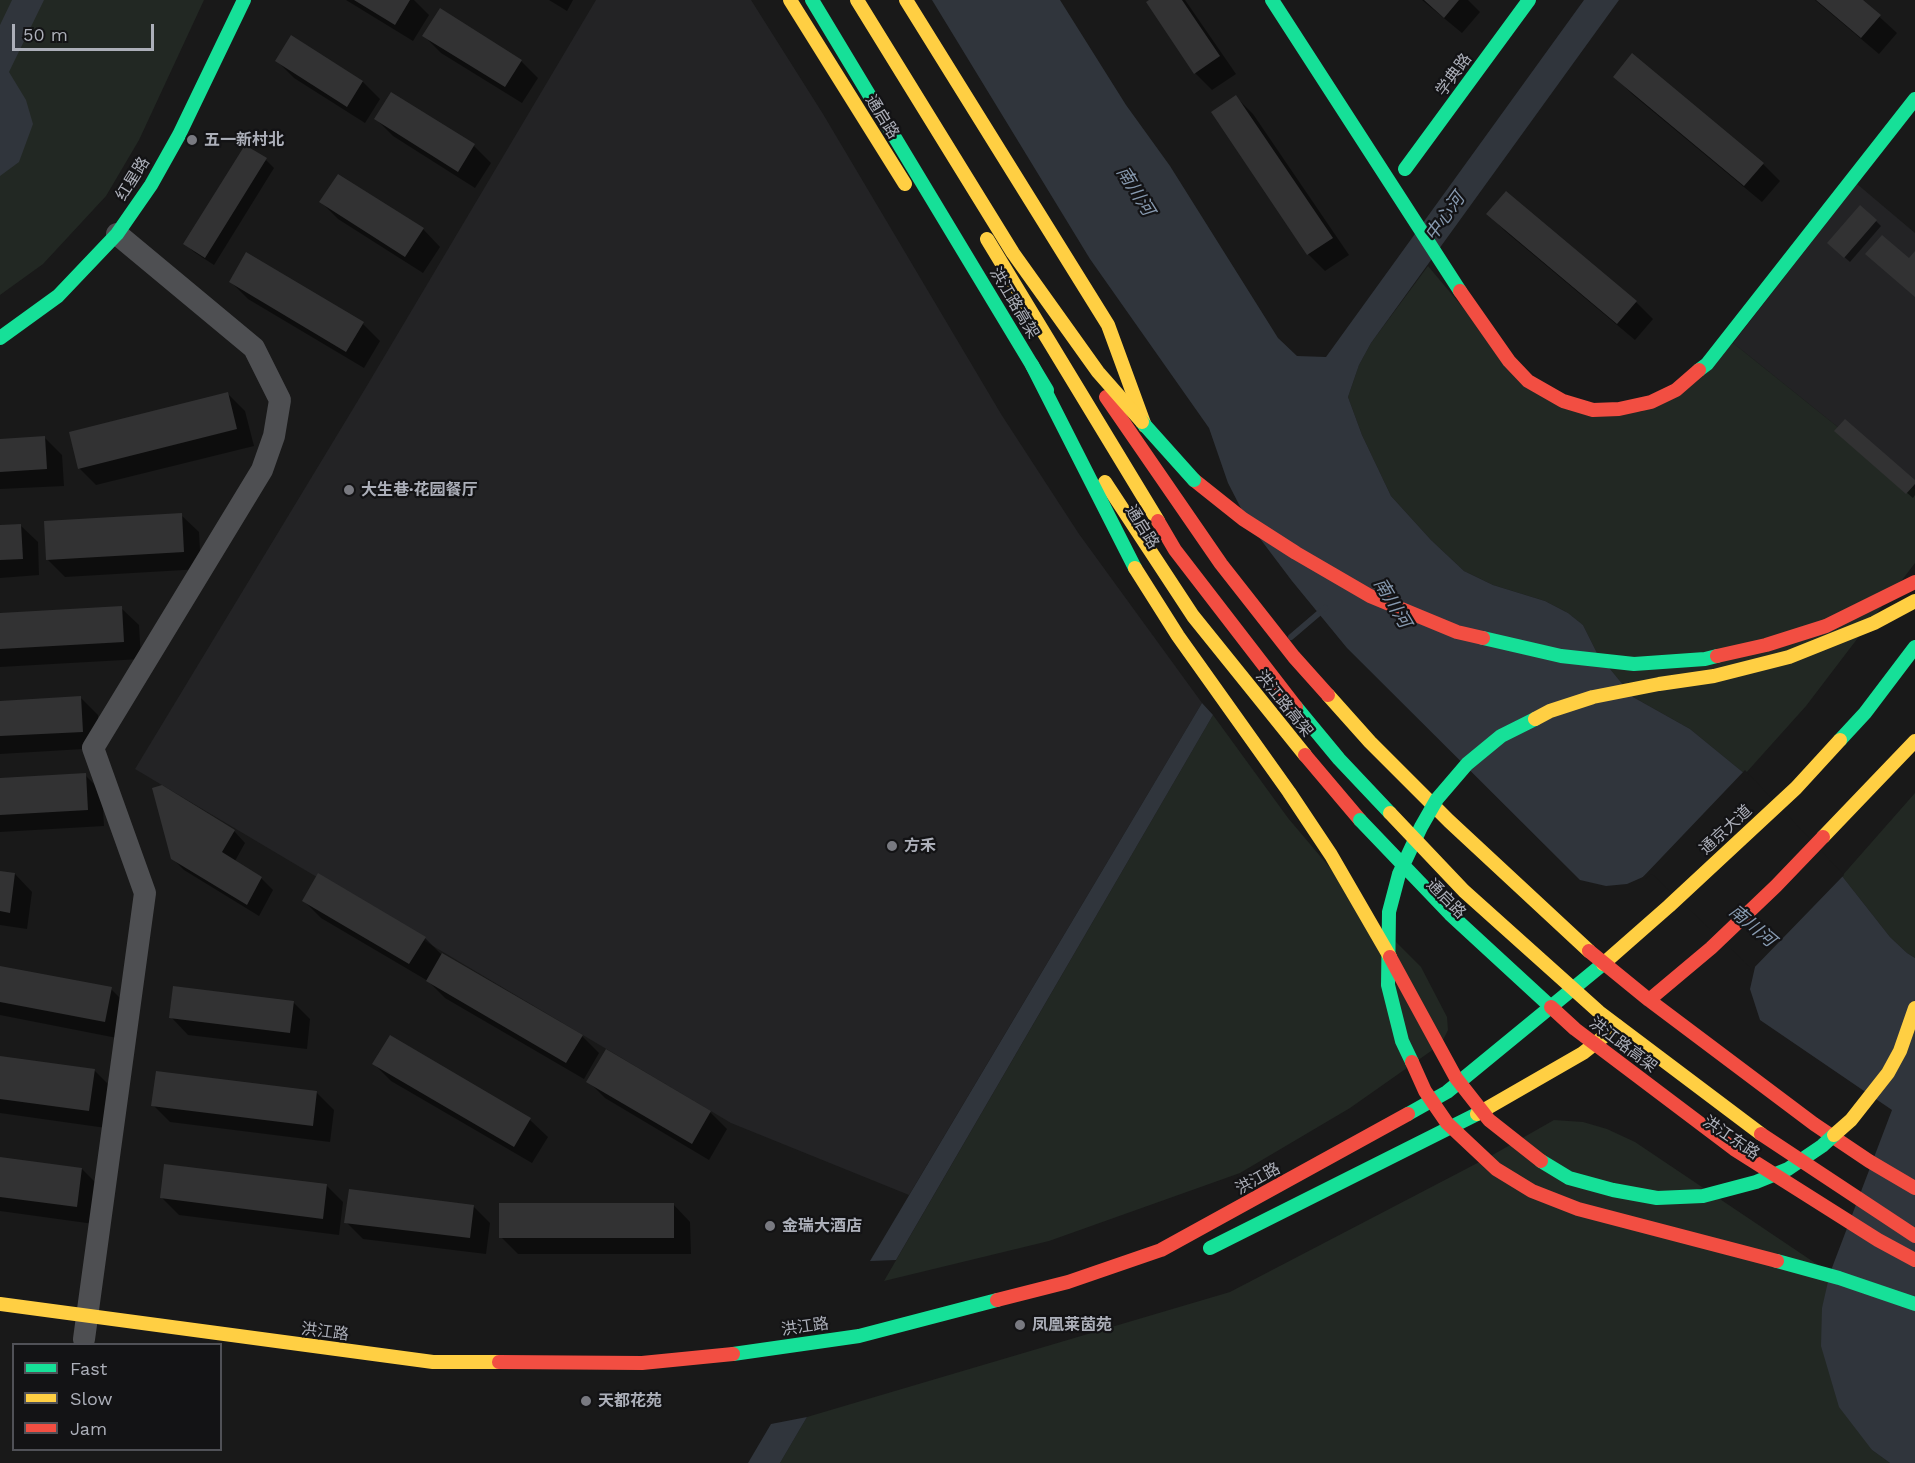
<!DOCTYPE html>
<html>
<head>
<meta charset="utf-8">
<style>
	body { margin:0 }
	#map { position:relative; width:1915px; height:1463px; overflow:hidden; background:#191919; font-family:"Work Sans",sans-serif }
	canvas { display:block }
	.legend { position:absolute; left:12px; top:1343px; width:210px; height:108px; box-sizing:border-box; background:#131315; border:2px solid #505157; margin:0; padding:8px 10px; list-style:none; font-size:18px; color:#acafb9 }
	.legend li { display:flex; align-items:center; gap:12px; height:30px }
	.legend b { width:30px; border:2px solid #505157 }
	.scale { position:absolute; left:12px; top:24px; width:142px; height:27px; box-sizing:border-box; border:3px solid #acafb9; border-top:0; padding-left:8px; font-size:18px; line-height:21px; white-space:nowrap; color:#acafb9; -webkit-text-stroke:4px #131315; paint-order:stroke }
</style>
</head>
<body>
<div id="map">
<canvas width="1915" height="1463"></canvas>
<ul class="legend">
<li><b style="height:8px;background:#16e098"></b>Fast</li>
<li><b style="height:8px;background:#ffcf43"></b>Slow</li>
<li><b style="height:8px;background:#f24e42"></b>Jam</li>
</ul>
<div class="scale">50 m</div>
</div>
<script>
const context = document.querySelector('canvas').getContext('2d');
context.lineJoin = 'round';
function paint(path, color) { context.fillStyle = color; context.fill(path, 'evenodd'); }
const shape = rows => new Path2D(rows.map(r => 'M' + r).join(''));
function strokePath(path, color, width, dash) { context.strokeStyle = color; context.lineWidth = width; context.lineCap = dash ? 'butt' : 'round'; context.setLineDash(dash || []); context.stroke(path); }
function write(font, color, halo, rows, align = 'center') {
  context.font = font + ' "Work Sans","Noto Sans SC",sans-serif'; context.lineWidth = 4.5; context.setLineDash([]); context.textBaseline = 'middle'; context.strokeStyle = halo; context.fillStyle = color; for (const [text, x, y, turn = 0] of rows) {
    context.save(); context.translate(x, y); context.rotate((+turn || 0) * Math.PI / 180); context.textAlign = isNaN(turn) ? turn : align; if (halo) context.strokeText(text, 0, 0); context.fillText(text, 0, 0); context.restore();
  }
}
paint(shape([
	[596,0,751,0,823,114,1001,414,1079,534,1202,703,909,1195,731,1123,135,769,365,389],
	[1857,184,1915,233,1915,489,1733,343]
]), '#232325');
paint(shape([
	[0,0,204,0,139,140,106,196,43,264,0,295],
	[1428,266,1534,392,1641,412,1733,343,1915,489,1915,563,1806,706,1745,774,1690,729,1633,697,1597,653,1583,625,1568,613,1545,601,1493,585,1464,571,1431,540,1391,496,1362,435,1348,397,1359,365,1371,343],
	[1213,715,1288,818,1374,920,1421,967,1447,1017,1448,1030,1441,1044,1350,1108,1240,1173,1049,1241,884,1281],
	[1915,793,1915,958,1907,953,1890,937,1842,876],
	[1554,1120,1583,1122,1607,1129,1635,1142,1830,1273,1872,1450,1890,1463,780,1463,807,1417,1230,1292,1489,1157]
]), '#222823');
paint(shape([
	[12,0,44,0,9,72,26,100,33,124,19,162,0,176,0,25],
	[932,0,1060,0,1126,105,1170,166,1278,338,1297,356,1326,357,1584,0,1619,0,1371,343,1359,365,1348,397,1362,435,1391,496,1431,540,1464,571,1493,585,1545,601,1568,613,1583,625,1597,653,1633,697,1690,729,1745,774,1842,876,1890,937,1907,953,1915,958,1915,1463,1890,1463,1872,1450,1839,1407,1821,1346,1822,1308,1830,1273,1892,1110,1760,1020,1750,989,1755,967,1652,870,1643,877,1627,884,1606,886,1580,880,1347,648,1292,581,1249,524,1228,483,1209,428,1090,259],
	[1202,703,1213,715,896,1260,870,1261],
	[807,1417,780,1463,748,1463,771,1424]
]), '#30353c');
paint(shape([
	[1745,770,1844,875,1750,972,1751,968,1652,874,1645,879,1641,879]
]), '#191919');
paint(shape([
	[346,0,414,0,429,15,413,41],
	[549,0,573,0,567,11],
	[1152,0,1185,0,1236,74,1212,90,1195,73],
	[1422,0,1468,0,1480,12,1462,33],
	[1815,0,1861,0,1897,33,1879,54],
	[424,36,521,61,538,78,522,103,441,53],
	[277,61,363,82,380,99,365,123,294,78],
	[1615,77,1763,164,1780,181,1762,202,1632,94],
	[391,94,474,146,491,163,475,188,393,136,376,119],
	[1236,97,1253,114,1349,255,1325,271,1308,254],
	[266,160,274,168,214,265,194,252,185,244],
	[321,202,423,229,440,247,423,273,338,219],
	[1488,214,1636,302,1653,319,1635,340,1505,231],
	[1876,221,1881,226,1850,262,1834,248],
	[247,254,363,324,380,341,364,368,248,299,231,282],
	[228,394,245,411,254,446,96,485,79,468],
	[1842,437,1915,482,1915,495,1913,498],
	[45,438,62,455,64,486,0,489,0,440],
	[181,515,199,532,201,569,65,577,48,560],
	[20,525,38,542,39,575,0,578,0,526],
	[121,608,139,625,141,659,0,667,0,614],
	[81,698,98,715,100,748,0,754,0,703],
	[85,775,102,792,104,826,0,832,0,780],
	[234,831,245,843,235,861,261,878,273,890,259,916,184,870,172,858],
	[0,872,15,874,32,892,27,929,0,925],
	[304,901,425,938,442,955,582,1036,599,1053,584,1079,445,998,428,981,321,918],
	[0,968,111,989,128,1006,122,1039,0,1015],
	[293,1002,310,1019,307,1049,188,1035,171,1017],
	[390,1037,530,1120,548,1137,532,1163,391,1081,374,1064],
	[0,1057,94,1070,111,1087,106,1128,0,1113],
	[588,1081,710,1112,727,1129,709,1160,605,1098],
	[316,1092,334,1110,330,1142,170,1122,153,1105],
	[0,1158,82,1169,99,1186,94,1224,0,1211],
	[326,1185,343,1202,339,1235,179,1215,162,1198],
	[673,1204,690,1222,691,1254,518,1254,501,1237],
	[473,1206,490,1223,486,1254,363,1239,346,1222]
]), '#0007');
strokePath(shape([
	[1291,637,1325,608]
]), '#30353c', 6);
paint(shape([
	[354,0,410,0,395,25],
	[1149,0,1182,0,1220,56,1194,74,1146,2],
	[1424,0,1459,0,1444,18],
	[1816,0,1863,0,1881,15,1861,38],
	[440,8,522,60,505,87,422,36],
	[291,35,363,81,347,107,275,61],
	[1632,53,1764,163,1744,186,1613,77],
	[391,92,475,144,458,172,374,119],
	[1236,95,1333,238,1307,255,1211,112],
	[245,145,267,158,205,258,183,244],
	[338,174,424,228,405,257,319,202],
	[1506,191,1637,301,1617,324,1486,214],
	[1860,205,1877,220,1844,258,1827,243],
	[1882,235,1909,258,1915,251,1915,297,1865,254],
	[246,252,364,322,346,352,229,282],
	[228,392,237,429,78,469,69,432],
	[1845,419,1915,480,1915,484,1906,494,1834,431],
	[45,436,47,469,0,472,0,439],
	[182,513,184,552,46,560,44,521],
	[21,524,23,559,0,560,0,525],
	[122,606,124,642,0,649,0,613],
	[81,696,83,732,0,736,0,701],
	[86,773,88,810,0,815,0,778],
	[162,785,235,830,222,852,262,877,247,905,171,859,152,788],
	[0,871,15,873,10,913,0,911],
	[318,873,426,937,409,964,302,901],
	[442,953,583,1035,566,1063,426,981],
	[0,966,112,987,105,1022,0,1002],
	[173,986,294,1001,290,1033,169,1018],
	[390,1035,531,1118,514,1147,372,1064],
	[606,1049,711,1111,692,1144,586,1082],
	[0,1056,95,1069,89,1111,0,1099],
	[156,1071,317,1091,313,1126,151,1106],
	[0,1157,82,1168,77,1207,0,1197],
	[164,1164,327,1184,323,1219,160,1198],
	[349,1189,474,1205,470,1238,344,1223],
	[499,1203,674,1203,674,1238,499,1238]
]), '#323233');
strokePath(shape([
	[84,1339,145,893,93,748,262,470,274,436,280,400,254,348,117,234]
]), '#4e4f52', 22);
strokePath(shape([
	[812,0,1047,390],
	[1272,0,1460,291],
	[1405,169,1529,0],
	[0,338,58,296,117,234,151,185,179,135,244,0],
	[1699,370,1707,364,1915,99],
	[1483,638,1561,656,1634,664,1705,659,1717,656],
	[1296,707,1339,759,1390,813],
	[1840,740,1865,713,1915,647],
	[1408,1114,1447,1092,1603,964],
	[1210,1248,1477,1114],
	[1777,1261,1839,1278,1915,1304],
	[733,1354,859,1336,997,1300]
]), '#16e098', 14);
strokePath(shape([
	[790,0,905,184],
	[906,0,1108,325,1145,426],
	[987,239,1158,521],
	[1105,482,1193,616,1305,755],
	[1328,695,1370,742,1449,821,1589,951],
	[1823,837,1915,741],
	[1603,964,1669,906,1796,788,1840,740],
	[1477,1114,1583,1053,1617,1026],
	[0,1304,433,1362,499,1362]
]), '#ffcf43', 14);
strokePath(shape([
	[1460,291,1509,361,1528,381,1563,401,1593,410,1619,409,1651,402,1676,390,1699,370],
	[1106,397,1221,564,1294,657,1328,695],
	[1194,480,1243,519,1296,553,1370,596,1457,632,1483,638],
	[1158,521,1175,550,1296,707],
	[1717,656,1766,645,1826,626,1915,582],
	[1305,755,1360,820],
	[1589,951,1649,1000,1814,1124,1869,1161,1915,1188],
	[1649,1000,1711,948,1776,886,1823,837],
	[997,1300,1068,1282,1161,1250,1408,1114],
	[499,1362,642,1363,733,1354]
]), '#f24e42', 14);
strokePath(shape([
	[1032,365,1135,568],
	[1142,422,1194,480],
	[1360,820,1450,914,1551,1007],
	[1412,1062,1402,1041,1388,985,1389,912,1399,874,1421,827,1437,799,1467,764,1501,736,1535,719],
	[1541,1161,1569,1178,1613,1190,1657,1198,1703,1196,1756,1182,1788,1169,1822,1146,1834,1135]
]), '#16e098', 14);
strokePath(shape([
	[857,0,1013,253,1098,372,1142,422],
	[1135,568,1178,636,1289,792,1331,855,1390,957],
	[1535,719,1550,711,1593,697,1659,684,1714,676,1789,657,1874,623,1915,601],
	[1390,813,1464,891,1599,1012,1761,1134],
	[1834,1135,1851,1120,1888,1073,1900,1051,1915,1008]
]), '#ffcf43', 14);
strokePath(shape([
	[1390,957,1456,1078,1489,1120,1541,1161],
	[1551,1007,1575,1029,1734,1149,1878,1240,1915,1260],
	[1412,1062,1425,1091,1447,1123,1496,1169,1532,1191,1578,1209,1777,1261],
	[1761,1134,1915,1236]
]), '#f24e42', 14);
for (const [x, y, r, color] of [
	[192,140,6,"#797a81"],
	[349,490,6,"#797a81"],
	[892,846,6,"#797a81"],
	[770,1226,6,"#797a81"],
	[1020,1325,6,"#797a81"],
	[586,1401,6,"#797a81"]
]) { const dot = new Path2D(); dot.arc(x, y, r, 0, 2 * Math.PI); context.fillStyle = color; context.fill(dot); strokePath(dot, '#131315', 2); }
write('16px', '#acafb9', '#131315', [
	["学典路",1454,75,-54],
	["通启路",882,117,58],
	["红星路",133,179,-58],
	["洪江路高架",1014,303,59],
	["通启路",1142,527,58],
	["洪江路高架",1284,704,51],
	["通京大道",1726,830,-43],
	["通启路",1446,899,45],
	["洪江路高架",1623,1045,37],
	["洪江东路",1731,1138,34],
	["洪江路",1258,1179,-29],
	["洪江路",805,1327,-8],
	["洪江路",325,1332,7]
]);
write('bold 16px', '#acafb9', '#131315', [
	["五一新村北",204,140],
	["大生巷·花园餐厅",361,490],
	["方禾",904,846],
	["金瑞大酒店",782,1226],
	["凤凰莱茵苑",1032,1325],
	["天都花苑",598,1401]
], 'left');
write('italic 18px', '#879ab0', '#131315', [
	["南川河",1135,191,58],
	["中心河",1445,217,-54],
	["南川河",1392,603,59],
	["南川河",1752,926,40]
]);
</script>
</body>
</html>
